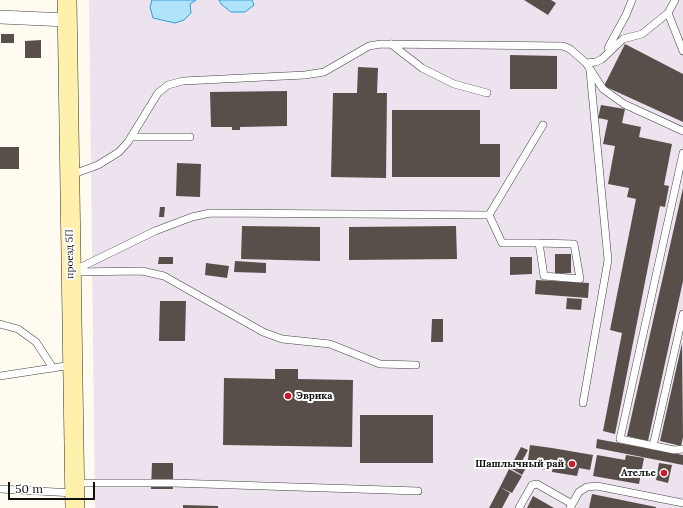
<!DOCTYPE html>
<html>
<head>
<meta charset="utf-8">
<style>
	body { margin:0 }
	#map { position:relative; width:683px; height:508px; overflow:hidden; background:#fffbf1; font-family:Lora,serif }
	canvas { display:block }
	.scale { position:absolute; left:8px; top:482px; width:87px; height:18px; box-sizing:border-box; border:2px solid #0f0f0f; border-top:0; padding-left:5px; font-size:12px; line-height:14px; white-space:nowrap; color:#0f0f0f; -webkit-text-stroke:3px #fff; paint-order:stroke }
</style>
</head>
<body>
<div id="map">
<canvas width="683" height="508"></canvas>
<div class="scale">50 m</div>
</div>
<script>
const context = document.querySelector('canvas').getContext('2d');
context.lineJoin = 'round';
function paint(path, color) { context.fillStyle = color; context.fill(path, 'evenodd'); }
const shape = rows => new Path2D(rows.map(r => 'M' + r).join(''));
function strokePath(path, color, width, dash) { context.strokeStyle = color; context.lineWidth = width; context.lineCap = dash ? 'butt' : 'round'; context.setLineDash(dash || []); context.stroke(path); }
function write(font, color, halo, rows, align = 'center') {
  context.font = font + ' Lora,serif'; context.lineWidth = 4; context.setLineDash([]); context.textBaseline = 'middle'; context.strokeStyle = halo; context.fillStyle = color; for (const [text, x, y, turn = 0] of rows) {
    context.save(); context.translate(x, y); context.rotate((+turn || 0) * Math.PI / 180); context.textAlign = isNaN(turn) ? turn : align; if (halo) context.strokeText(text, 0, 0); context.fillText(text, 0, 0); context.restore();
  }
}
paint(shape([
	[89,0,683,0,683,508,95,508]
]), '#ece3ee');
const water = shape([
	[152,0,196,0,190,4,191,13,184,20,175,23,153,18,150,7,152,0],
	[219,0,252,0,254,5,245,12,231,12,221,4,219,0]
]);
paint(water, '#b0e4fc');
strokePath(water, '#319fd9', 1);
paint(shape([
	[524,0,551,0,556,3,548,15],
	[1,34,14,34,14,43,1,43],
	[41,40,41,58,25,58,25,41],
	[625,44,683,74,683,122,604,86],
	[510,55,557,56,557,89,510,89],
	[358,67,378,68,377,93,387,93,386,178,331,177,333,93,357,93],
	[287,91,287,126,240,127,240,130,232,130,232,127,211,127,210,92],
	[601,105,625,109,622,123,641,127,639,137,672,144,664,185,669,186,665,207,660,206,615,434,603,431,622,333,610,330,636,199,627,197,629,188,608,184,615,146,603,144,608,120,598,118],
	[392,110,480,110,480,144,500,144,500,177,392,177],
	[0,147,19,147,19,169,0,169],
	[177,163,201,164,200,197,176,196],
	[683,188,683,281,648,441,627,436],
	[160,207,165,207,164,217,159,217],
	[242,226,320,227,320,261,241,259],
	[456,226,457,259,349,260,349,227],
	[555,254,571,254,571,273,555,274],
	[159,257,173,257,173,264,158,264],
	[510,257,532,257,532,274,510,275],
	[235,261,266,263,266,273,234,272],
	[206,263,229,266,227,278,205,275],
	[536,280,589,283,588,298,535,294],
	[567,298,582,299,581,310,566,309],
	[160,301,186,301,185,341,159,341],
	[432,319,443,319,443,342,431,342],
	[682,343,683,437,681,446,660,441],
	[275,369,298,369,298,379,353,380,352,447,223,445,224,378,275,379],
	[360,415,433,415,433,463,360,463],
	[597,439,683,455,683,465,596,448],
	[530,445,552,448,551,456,552,448,593,455,590,470,579,468,577,476,552,472,554,460,550,459,548,470,527,467],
	[521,447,528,450,521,463,527,466,522,475,510,468],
	[597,455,625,460,626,455,644,458,639,484,593,476],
	[152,463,173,463,173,489,151,489],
	[659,463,672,465,668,483,656,480],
	[509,469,522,476,512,493,500,487],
	[500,487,510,493,502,508,489,508],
	[592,494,656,507,656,508,589,508],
	[533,496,554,508,527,508],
	[183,505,218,506,218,508,183,508]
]), '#594f4a');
const lane = shape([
	[668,13,683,51],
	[391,44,422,68,454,84,487,93],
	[608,48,626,15,632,0],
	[586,63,596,62,602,59,623,39,642,34,668,13,675,0],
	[131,137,190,137],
	[683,153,620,439,674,450,683,449],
	[71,175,98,165,119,152,128,142,158,93,168,85,183,81,305,75,324,72,369,46,381,44,563,46,570,49,586,63,603,89,624,104,683,131],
	[489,215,543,125],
	[73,271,155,231,192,217,210,213,489,215,502,243,539,243,574,244,580,279,544,276,539,243],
	[73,272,142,271,164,276,263,332,282,339,330,344,380,364,416,365],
	[0,324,18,329,36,342,53,368],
	[0,376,72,365],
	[583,403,608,260,590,71],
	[653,446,683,314],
	[74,483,173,483,418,491],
	[0,489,74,493],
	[519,508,532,485,537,484,572,504],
	[570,508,579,492,587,487,597,486,683,503]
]);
const street = shape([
	[0,17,67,20]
]);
const secondary = shape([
	[67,0,75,508]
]);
strokePath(lane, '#424242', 8);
strokePath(street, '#424242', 14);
strokePath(secondary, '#313131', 20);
strokePath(lane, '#fff', 7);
strokePath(street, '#fff', 13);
strokePath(secondary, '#fff1ac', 19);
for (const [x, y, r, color] of [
	[288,396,4,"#cd192c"],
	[572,464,4,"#cd192c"],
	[664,473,4,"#cd192c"]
]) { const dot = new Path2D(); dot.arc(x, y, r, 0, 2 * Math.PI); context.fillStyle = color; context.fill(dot); strokePath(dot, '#fff', 1.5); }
write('10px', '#0f0f0f', '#fff', [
	["проезд 5П",70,254,-91]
]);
write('bold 10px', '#0f0f0f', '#fff', [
	["Эврика",296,396,"left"],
	["Шашлычный рай",564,464],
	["Ателье",656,473]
], 'right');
</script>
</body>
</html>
